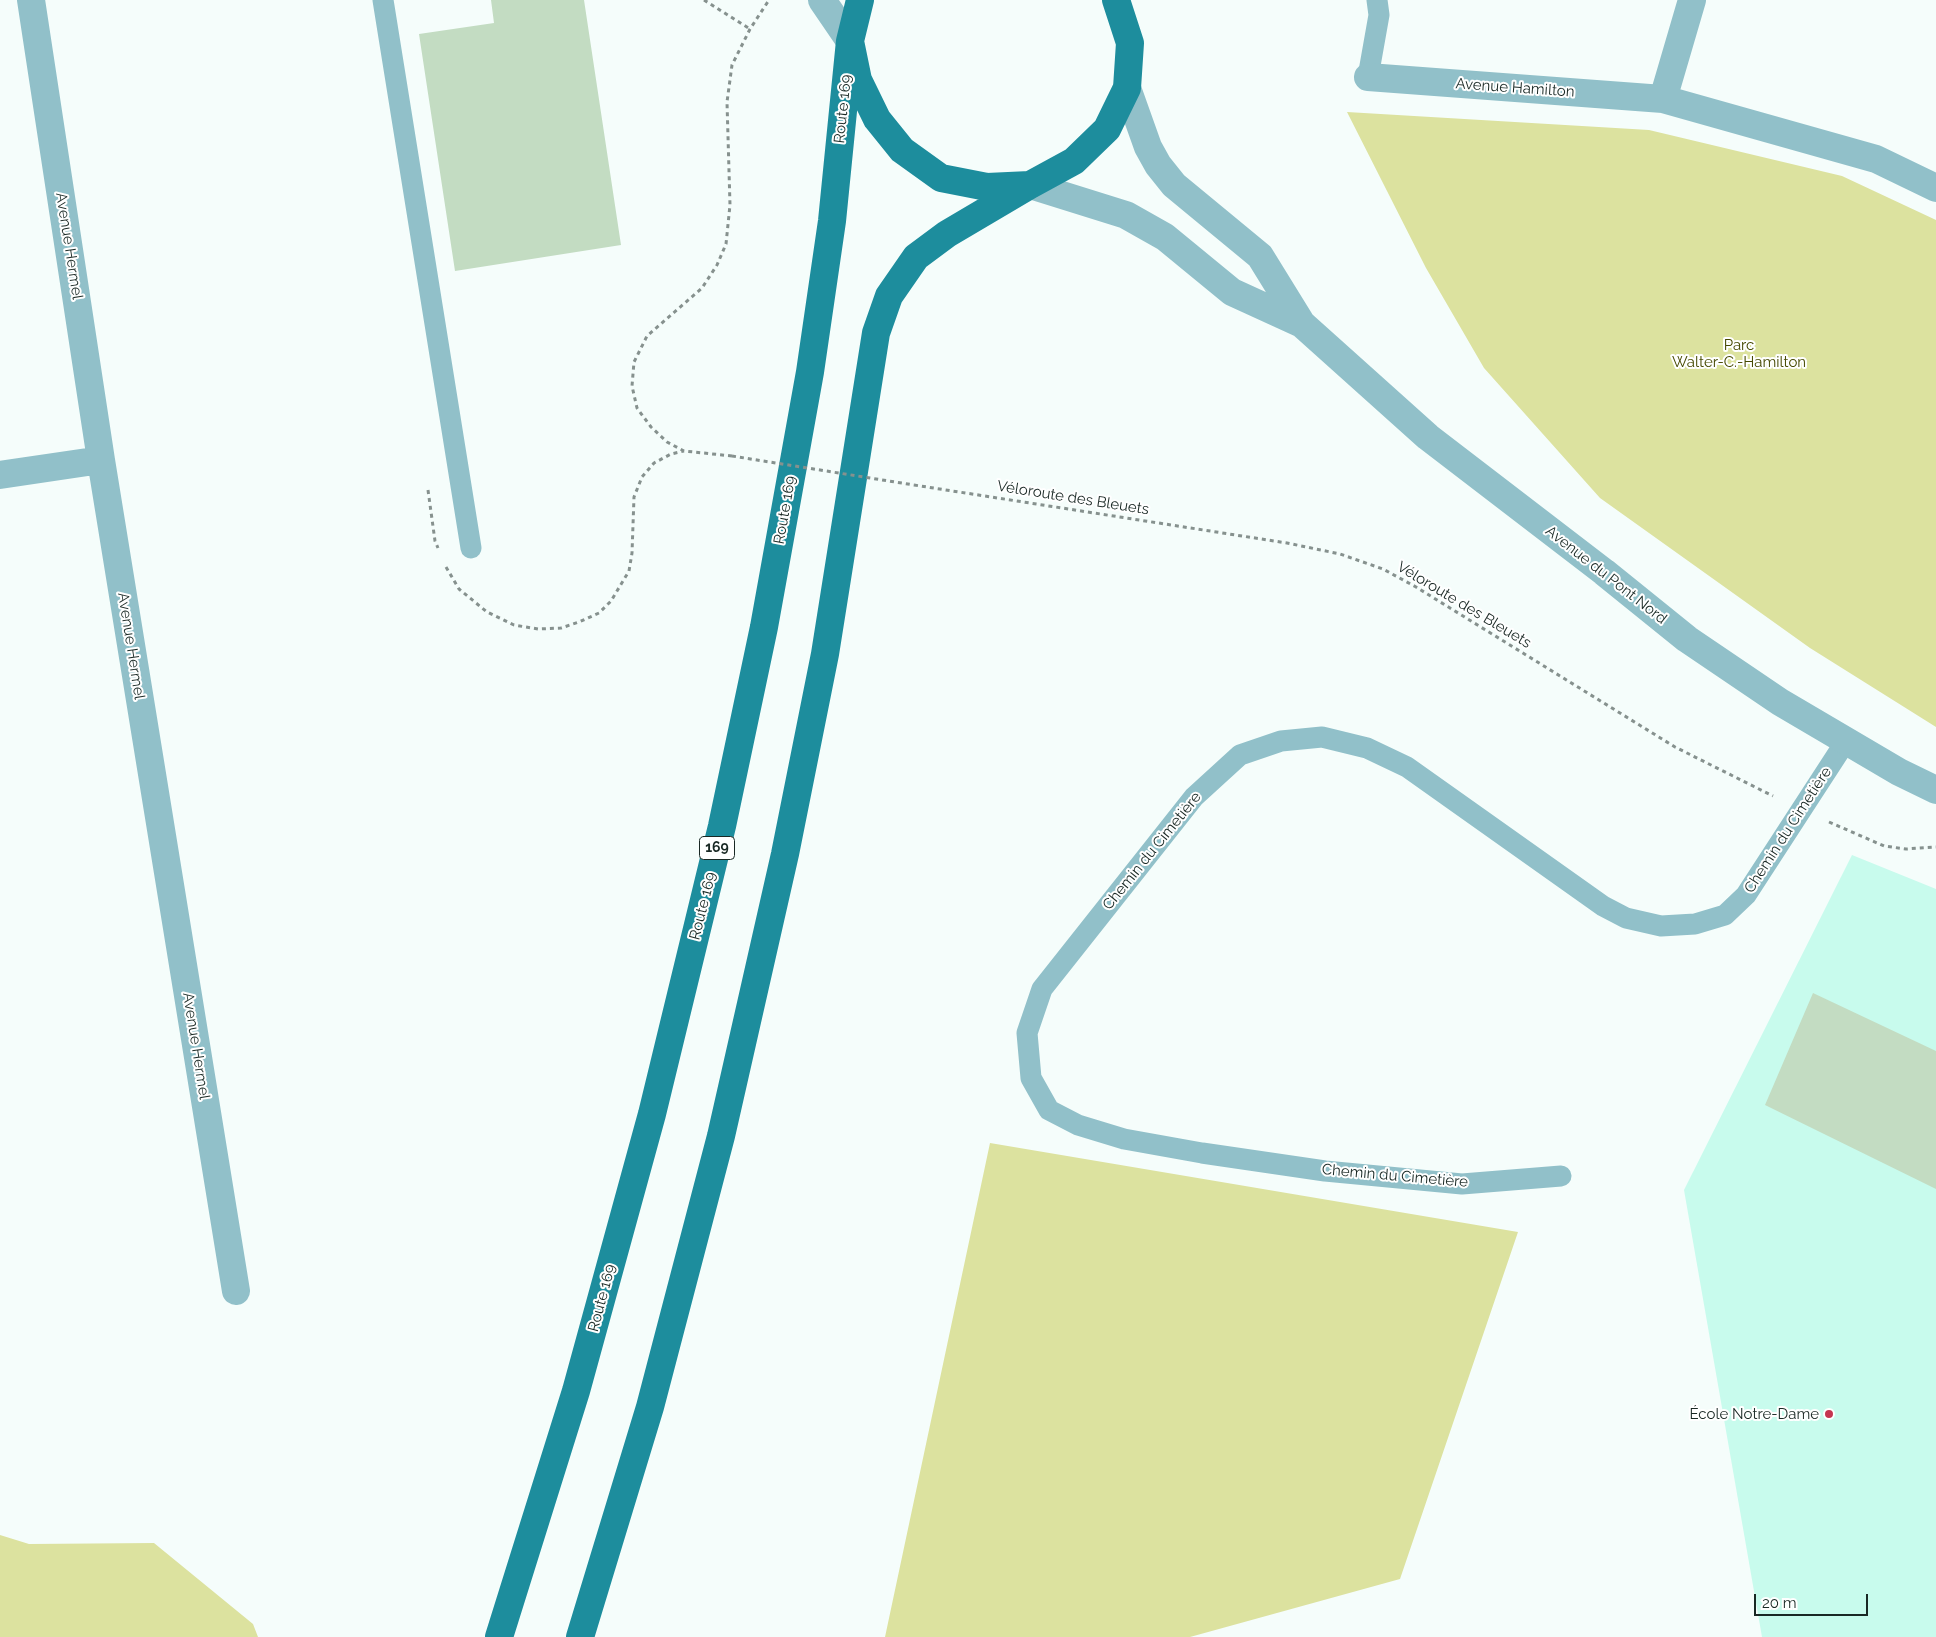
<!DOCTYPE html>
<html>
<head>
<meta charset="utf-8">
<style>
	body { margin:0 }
	#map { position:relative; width:1936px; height:1637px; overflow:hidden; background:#f5fdfb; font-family:Raleway,sans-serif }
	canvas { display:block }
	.scale { position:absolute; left:1754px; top:1594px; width:114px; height:22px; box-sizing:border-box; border:2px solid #192824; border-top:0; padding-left:6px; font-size:15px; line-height:18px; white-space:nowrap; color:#192824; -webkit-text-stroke:4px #fff; paint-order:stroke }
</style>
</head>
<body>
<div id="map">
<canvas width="1936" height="1637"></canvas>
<div class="scale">20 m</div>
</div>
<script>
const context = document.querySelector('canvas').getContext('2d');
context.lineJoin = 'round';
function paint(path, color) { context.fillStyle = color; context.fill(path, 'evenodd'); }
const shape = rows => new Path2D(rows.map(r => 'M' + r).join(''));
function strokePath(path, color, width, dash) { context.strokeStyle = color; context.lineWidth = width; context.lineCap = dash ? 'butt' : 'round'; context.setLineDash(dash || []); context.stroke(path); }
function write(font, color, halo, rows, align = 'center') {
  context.font = font + ' Raleway,sans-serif'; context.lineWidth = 4; context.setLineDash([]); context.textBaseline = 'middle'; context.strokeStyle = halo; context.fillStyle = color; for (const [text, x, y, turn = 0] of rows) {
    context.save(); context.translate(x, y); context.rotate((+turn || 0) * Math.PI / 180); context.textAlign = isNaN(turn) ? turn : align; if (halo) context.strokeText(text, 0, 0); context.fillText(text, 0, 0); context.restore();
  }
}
paint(shape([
	[1852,855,1936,889,1936,1637,1762,1637,1684,1190]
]), '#c8fbed');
paint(shape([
	[1347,112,1649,130,1842,176,1936,220,1936,727,1810,648,1600,498,1484,368,1426,268],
	[990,1143,1518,1232,1400,1579,1190,1637,885,1637],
	[0,1535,29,1544,154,1543,253,1624,258,1637,0,1637]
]), '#dce29f');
paint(shape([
	[491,0,584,0,621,245,455,271,419,34,494,23],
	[1813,993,1936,1051,1936,1189,1765,1105]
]), '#c3dcc2');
strokePath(shape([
	[704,0,750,29],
	[732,456,684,451,667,442,651,427,637,408,632,386,634,362,647,336,702,288,717,265,726,244,730,205,727,102,732,65,750,29,769,0],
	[914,485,1287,543,1340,554,1383,569,1416,587,1675,747,1773,796],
	[428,490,435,541,438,548],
	[446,567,459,589,487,612,514,625,538,629,561,628,579,622,599,613,611,601,629,571,632,553,634,497,642,477,654,463,671,454,684,451],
	[1829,822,1884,846,1906,849,1936,847]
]), '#86918e', 3, [4, 4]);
strokePath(shape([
	[383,0,471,548],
	[1368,77,1379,15,1377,0],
	[1561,1176,1462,1184,1325,1171,1202,1153,1124,1139,1078,1125,1049,1110,1031,1078,1027,1033,1042,989,1194,797,1240,755,1281,741,1322,737,1367,748,1407,767,1603,906,1626,918,1661,926,1695,924,1725,915,1746,895,1846,741]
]), '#91c0c9', 21);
strokePath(shape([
	[31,0,101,460,236,1291],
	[1368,77,1663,99,1876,159,1936,188],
	[1663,99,1692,0],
	[0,475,101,460]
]), '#91c0c9', 28);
strokePath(shape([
	[822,0,850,41],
	[1127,88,1148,147,1158,165,1174,185,1260,256,1302,324],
	[1030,185,1126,215,1165,237,1232,292,1302,324,1428,437,1604,572,1687,639,1780,702,1899,772,1936,790]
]), '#91c0c9', 28);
strokePath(shape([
	[860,0,850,41,858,80,877,119,902,150,941,178,987,187,1030,185,1074,161,1107,129,1127,88,1130,43,1116,0],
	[499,1637,576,1391,652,1114,722,826,764,627,810,372,832,221,850,41],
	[580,1637,650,1407,721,1136,785,854,825,654,876,333,889,296,916,257,947,234,1030,185]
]), '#1d8d9d', 28);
strokePath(shape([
	[732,456,914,485]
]), '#86918e', 3, [4, 4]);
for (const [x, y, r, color] of [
	[1829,1414,5,"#c53550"]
]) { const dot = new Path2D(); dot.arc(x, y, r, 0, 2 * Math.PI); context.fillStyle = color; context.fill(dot); strokePath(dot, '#fff', 2); }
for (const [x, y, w] of [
	[717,848,35]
]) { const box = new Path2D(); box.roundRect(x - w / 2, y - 11.5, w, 23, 4); context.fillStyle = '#fff'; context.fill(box); strokePath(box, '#192824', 1); }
write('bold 14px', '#192824', null, [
	["169",717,848]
]);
write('15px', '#192824', '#fff', [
	["Avenue Hamilton",1515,88,4],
	["Route 169",843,109,-84],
	["Avenue Hermel",69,246,81],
	["Véloroute des Bleuets",1073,498,9],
	["Route 169",785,510,-80],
	["Avenue du Pont Nord",1606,575,38],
	["Véloroute des Bleuets",1464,605,31],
	["Avenue Hermel",131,646,81],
	["Chemin du Cimetière",1788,830,-57],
	["Chemin du Cimetière",1152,851,-51],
	["Route 169",703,906,-76],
	["Avenue Hermel",196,1046,81],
	["Chemin du Cimetière",1395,1176,5],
	["Route 169",602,1298,-75]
]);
write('15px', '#464901', '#fff', [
	["Parc",1739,345],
	["Walter-C.-Hamilton",1739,362]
]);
write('15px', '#192824', '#fff', [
	["École Notre-Dame",1819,1414]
], 'right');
</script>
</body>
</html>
